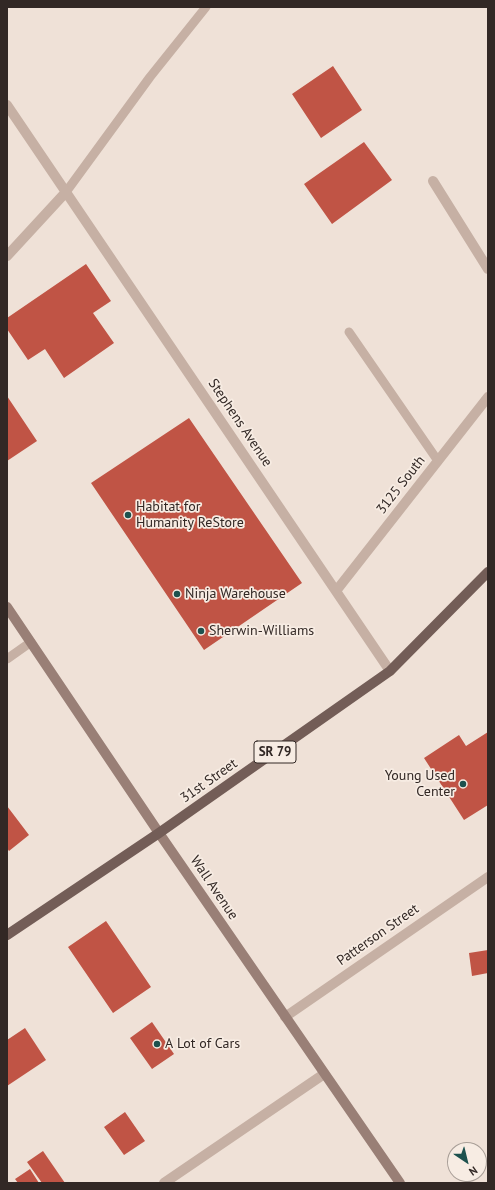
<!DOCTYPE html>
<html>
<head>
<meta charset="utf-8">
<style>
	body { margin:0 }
	#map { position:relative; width:495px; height:1190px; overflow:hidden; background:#efe1d7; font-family:"PT Sans",sans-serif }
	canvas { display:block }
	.frame { position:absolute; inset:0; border:8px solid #322825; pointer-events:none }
	.north { position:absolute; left:447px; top:1142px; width:40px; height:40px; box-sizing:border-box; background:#f7ece3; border:1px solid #a89e97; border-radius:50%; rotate:145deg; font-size:11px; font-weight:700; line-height:16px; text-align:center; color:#322825 }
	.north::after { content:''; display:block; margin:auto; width:14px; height:18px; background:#1d514e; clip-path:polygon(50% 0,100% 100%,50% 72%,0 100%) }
</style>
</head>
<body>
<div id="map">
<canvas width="495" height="1190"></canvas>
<div class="frame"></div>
<div class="north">N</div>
</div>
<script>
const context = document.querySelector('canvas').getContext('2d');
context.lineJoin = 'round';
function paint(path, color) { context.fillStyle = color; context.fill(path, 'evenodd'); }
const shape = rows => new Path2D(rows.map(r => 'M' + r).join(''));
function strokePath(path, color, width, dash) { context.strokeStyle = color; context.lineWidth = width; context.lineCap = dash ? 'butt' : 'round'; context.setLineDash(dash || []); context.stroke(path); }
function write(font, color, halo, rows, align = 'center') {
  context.font = font + ' "PT Sans",sans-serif'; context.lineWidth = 3.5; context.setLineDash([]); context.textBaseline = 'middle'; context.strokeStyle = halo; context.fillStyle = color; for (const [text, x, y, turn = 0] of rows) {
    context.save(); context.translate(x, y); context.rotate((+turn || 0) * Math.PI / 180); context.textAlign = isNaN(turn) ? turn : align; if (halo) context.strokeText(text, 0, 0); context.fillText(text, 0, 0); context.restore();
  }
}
paint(shape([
	[333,66,362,110,321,138,292,94],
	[364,142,392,180,332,224,304,184],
	[86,264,111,301,93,313,114,343,64,378,45,349,28,360,7,329,7,318],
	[7,396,37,441,7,461],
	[189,418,302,583,204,650,91,483],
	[488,732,488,805,464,820,424,758,459,735,466,746],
	[7,806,29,835,9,851,7,848],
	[106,921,151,987,113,1013,68,947],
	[488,950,488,973,472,976,469,953],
	[152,1022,174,1054,152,1069,130,1038],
	[25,1028,46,1060,7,1086,7,1040],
	[125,1112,145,1141,124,1155,104,1127],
	[43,1151,65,1183,42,1183,27,1162],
	[30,1169,39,1183,18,1183,15,1179]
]), '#c05445');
strokePath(shape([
	[66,192,150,77,206,7],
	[349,332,438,461],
	[7,659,31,642]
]), '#c6b0a4', 9);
strokePath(shape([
	[7,105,390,671],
	[433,181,488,269],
	[7,256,66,192],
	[336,591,488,397],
	[285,1017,488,877],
	[164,1183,324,1074]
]), '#c6b0a4', 10);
strokePath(shape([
	[7,607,159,833,400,1183]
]), '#997f76', 10);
strokePath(shape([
	[7,935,159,833,390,671,488,572]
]), '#735d57', 10);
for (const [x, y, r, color] of [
	[128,515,4,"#1d514e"],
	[177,594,4,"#1d514e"],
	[201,631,4,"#1d514e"],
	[463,784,4,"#1d514e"],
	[157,1044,4,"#1d514e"]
]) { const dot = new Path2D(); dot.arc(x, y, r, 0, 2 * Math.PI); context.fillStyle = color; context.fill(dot); strokePath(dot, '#f7ece3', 1.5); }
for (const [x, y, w] of [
	[275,752,42]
]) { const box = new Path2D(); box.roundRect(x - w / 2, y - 11, w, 22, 3); context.fillStyle = '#f7ece3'; context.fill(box); strokePath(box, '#322825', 1); }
write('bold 13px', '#322825', null, [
	["SR 79",275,752]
]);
write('14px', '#322825', '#f7ece3', [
	["Stephens Avenue",240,423,56],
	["3125 South",401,485,-52],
	["31st Street",209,781,-35],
	["Wall Avenue",214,888,56],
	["Patterson Street",378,935,-35]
]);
write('14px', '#322825', '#f7ece3', [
	["Habitat for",136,507],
	["Humanity ReStore",136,523],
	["Ninja Warehouse",185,594],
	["Sherwin-Williams",209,631],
	["Young Used",455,776,"right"],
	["Center",455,792,"right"],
	["A Lot of Cars",165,1044]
], 'left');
</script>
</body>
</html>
